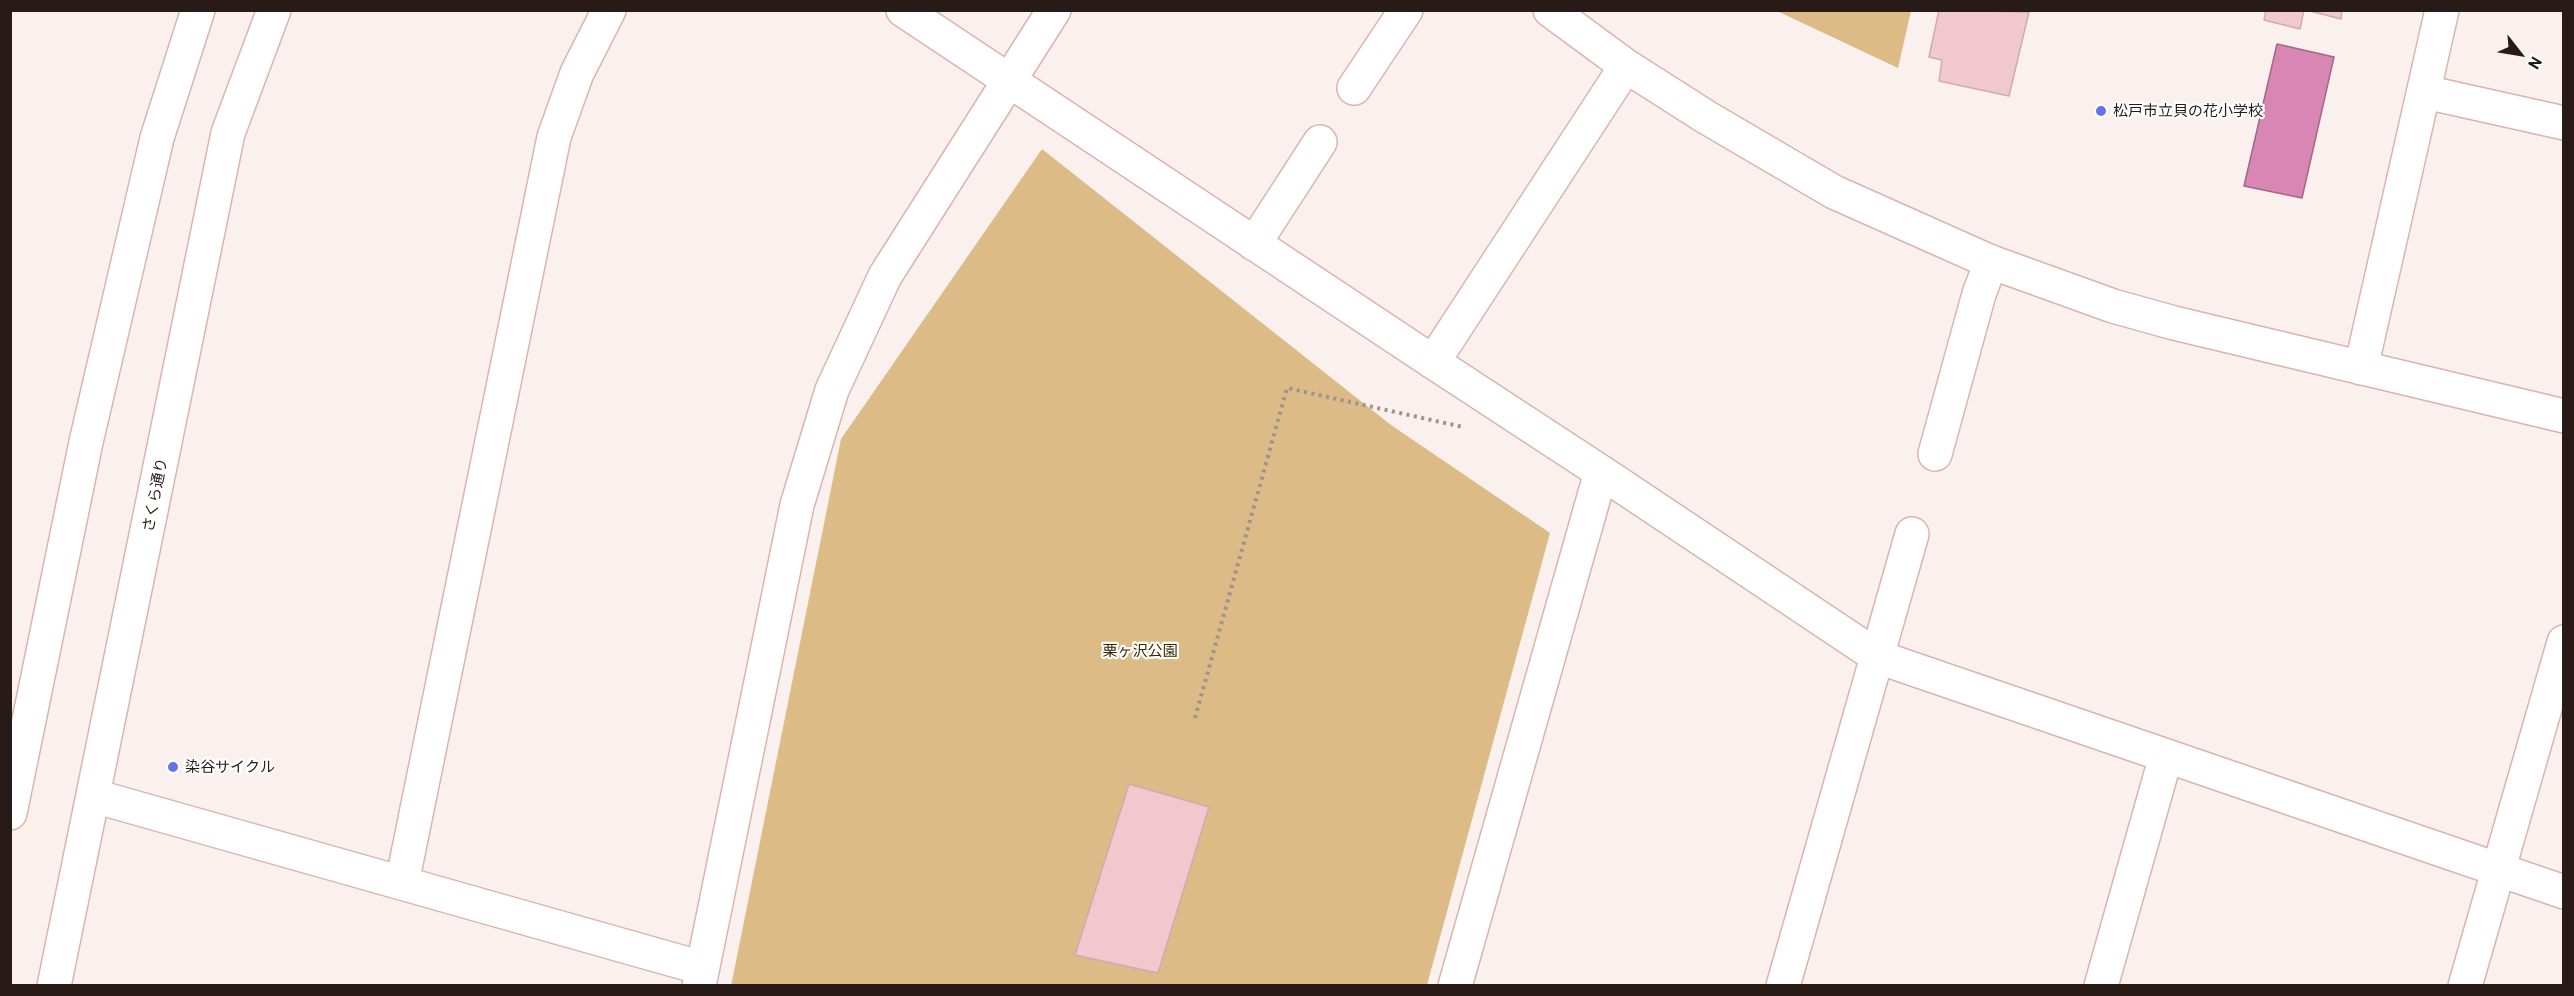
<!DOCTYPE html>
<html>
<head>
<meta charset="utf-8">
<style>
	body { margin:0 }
	#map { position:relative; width:2574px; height:996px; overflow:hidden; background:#faf1ef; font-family:Barlow,sans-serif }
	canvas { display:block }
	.frame { position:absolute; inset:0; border:12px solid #281a17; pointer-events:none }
	.north { position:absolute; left:2490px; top:24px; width:60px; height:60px; -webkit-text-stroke:4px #fff; paint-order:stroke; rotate:121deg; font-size:16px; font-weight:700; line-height:24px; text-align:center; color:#281a17 }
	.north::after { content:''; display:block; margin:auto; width:21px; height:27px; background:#281a17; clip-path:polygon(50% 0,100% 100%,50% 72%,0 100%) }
</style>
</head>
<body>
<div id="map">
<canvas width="2574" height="996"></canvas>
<div class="frame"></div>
<div class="north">N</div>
</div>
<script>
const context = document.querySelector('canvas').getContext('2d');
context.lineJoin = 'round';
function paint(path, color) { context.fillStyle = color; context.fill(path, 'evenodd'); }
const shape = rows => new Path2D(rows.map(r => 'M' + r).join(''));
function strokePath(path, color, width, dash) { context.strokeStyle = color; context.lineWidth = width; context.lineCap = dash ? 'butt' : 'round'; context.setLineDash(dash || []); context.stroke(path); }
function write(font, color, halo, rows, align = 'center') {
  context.font = font + ' Barlow,"Noto Sans JP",sans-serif'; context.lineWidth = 4.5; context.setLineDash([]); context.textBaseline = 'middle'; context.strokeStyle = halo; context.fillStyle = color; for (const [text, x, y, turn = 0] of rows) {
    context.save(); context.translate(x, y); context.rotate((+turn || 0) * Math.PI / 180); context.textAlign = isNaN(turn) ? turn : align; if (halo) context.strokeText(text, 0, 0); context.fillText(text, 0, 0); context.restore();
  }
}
paint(shape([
	[1777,11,1911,11,1898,68],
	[1042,149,1391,425,1550,533,1427,985,731,986,841,439]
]), '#dcbb86');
const water = shape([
	[2277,44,2334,57,2302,198,2244,186,2277,44]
]);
paint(water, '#d887b5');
strokePath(water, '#a36686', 1.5);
const building = shape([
	[1939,10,2029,12,2009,96,1939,81,1942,60,1929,57,1939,10],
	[2266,10,2304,10,2300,29,2264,20,2266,10],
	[2306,10,2342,10,2341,19,2306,10],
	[1129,784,1209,807,1158,973,1075,955,1129,784]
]);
paint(building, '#f1c8ce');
strokePath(building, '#d1aab0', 1.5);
const minor = shape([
	[1354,88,1406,10],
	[2425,92,2564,123],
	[1254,244,1320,142],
	[2361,368,2442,10],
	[1935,454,1979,294,1991,262],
	[1601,472,1878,657,2564,892],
	[94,796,702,968],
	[402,883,554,137,577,73,609,10],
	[699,986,797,505,832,390,885,276,1054,10],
	[1455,986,1601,472,1433,362,1626,66],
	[1783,986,1912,534],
	[2101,986,2166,756],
	[2465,986,2564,642]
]);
const tertiary = shape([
	[903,10,1433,362],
	[1550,10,1626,66,1706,117,1834,192,1991,262,2113,306,2174,323,2564,416],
	[10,813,86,442,157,138,198,10],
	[54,986,228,133,274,10]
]);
strokePath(minor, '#dbb4ac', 36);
strokePath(tertiary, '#dbb4ac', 36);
strokePath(shape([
	[1195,718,1287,388,1463,427]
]), '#9d928f', 4, [3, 4.5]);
strokePath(minor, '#fff', 33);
strokePath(tertiary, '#fff', 33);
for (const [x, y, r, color] of [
	[2101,111,6,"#6470e9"],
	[173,767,6,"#6470e9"]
]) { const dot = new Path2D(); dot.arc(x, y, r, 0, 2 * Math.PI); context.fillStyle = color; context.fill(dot); strokePath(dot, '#fff', 2); }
write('15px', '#281a17', '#fff', [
	["松戸市立貝の花小学校",2113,111],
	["染谷サイクル",185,767]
], 'left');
write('15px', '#281a17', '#fff', [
	["さくら通り",155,495,-79]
]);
write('15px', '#382501', '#fff', [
	["栗ヶ沢公園",1140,651]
]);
</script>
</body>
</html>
